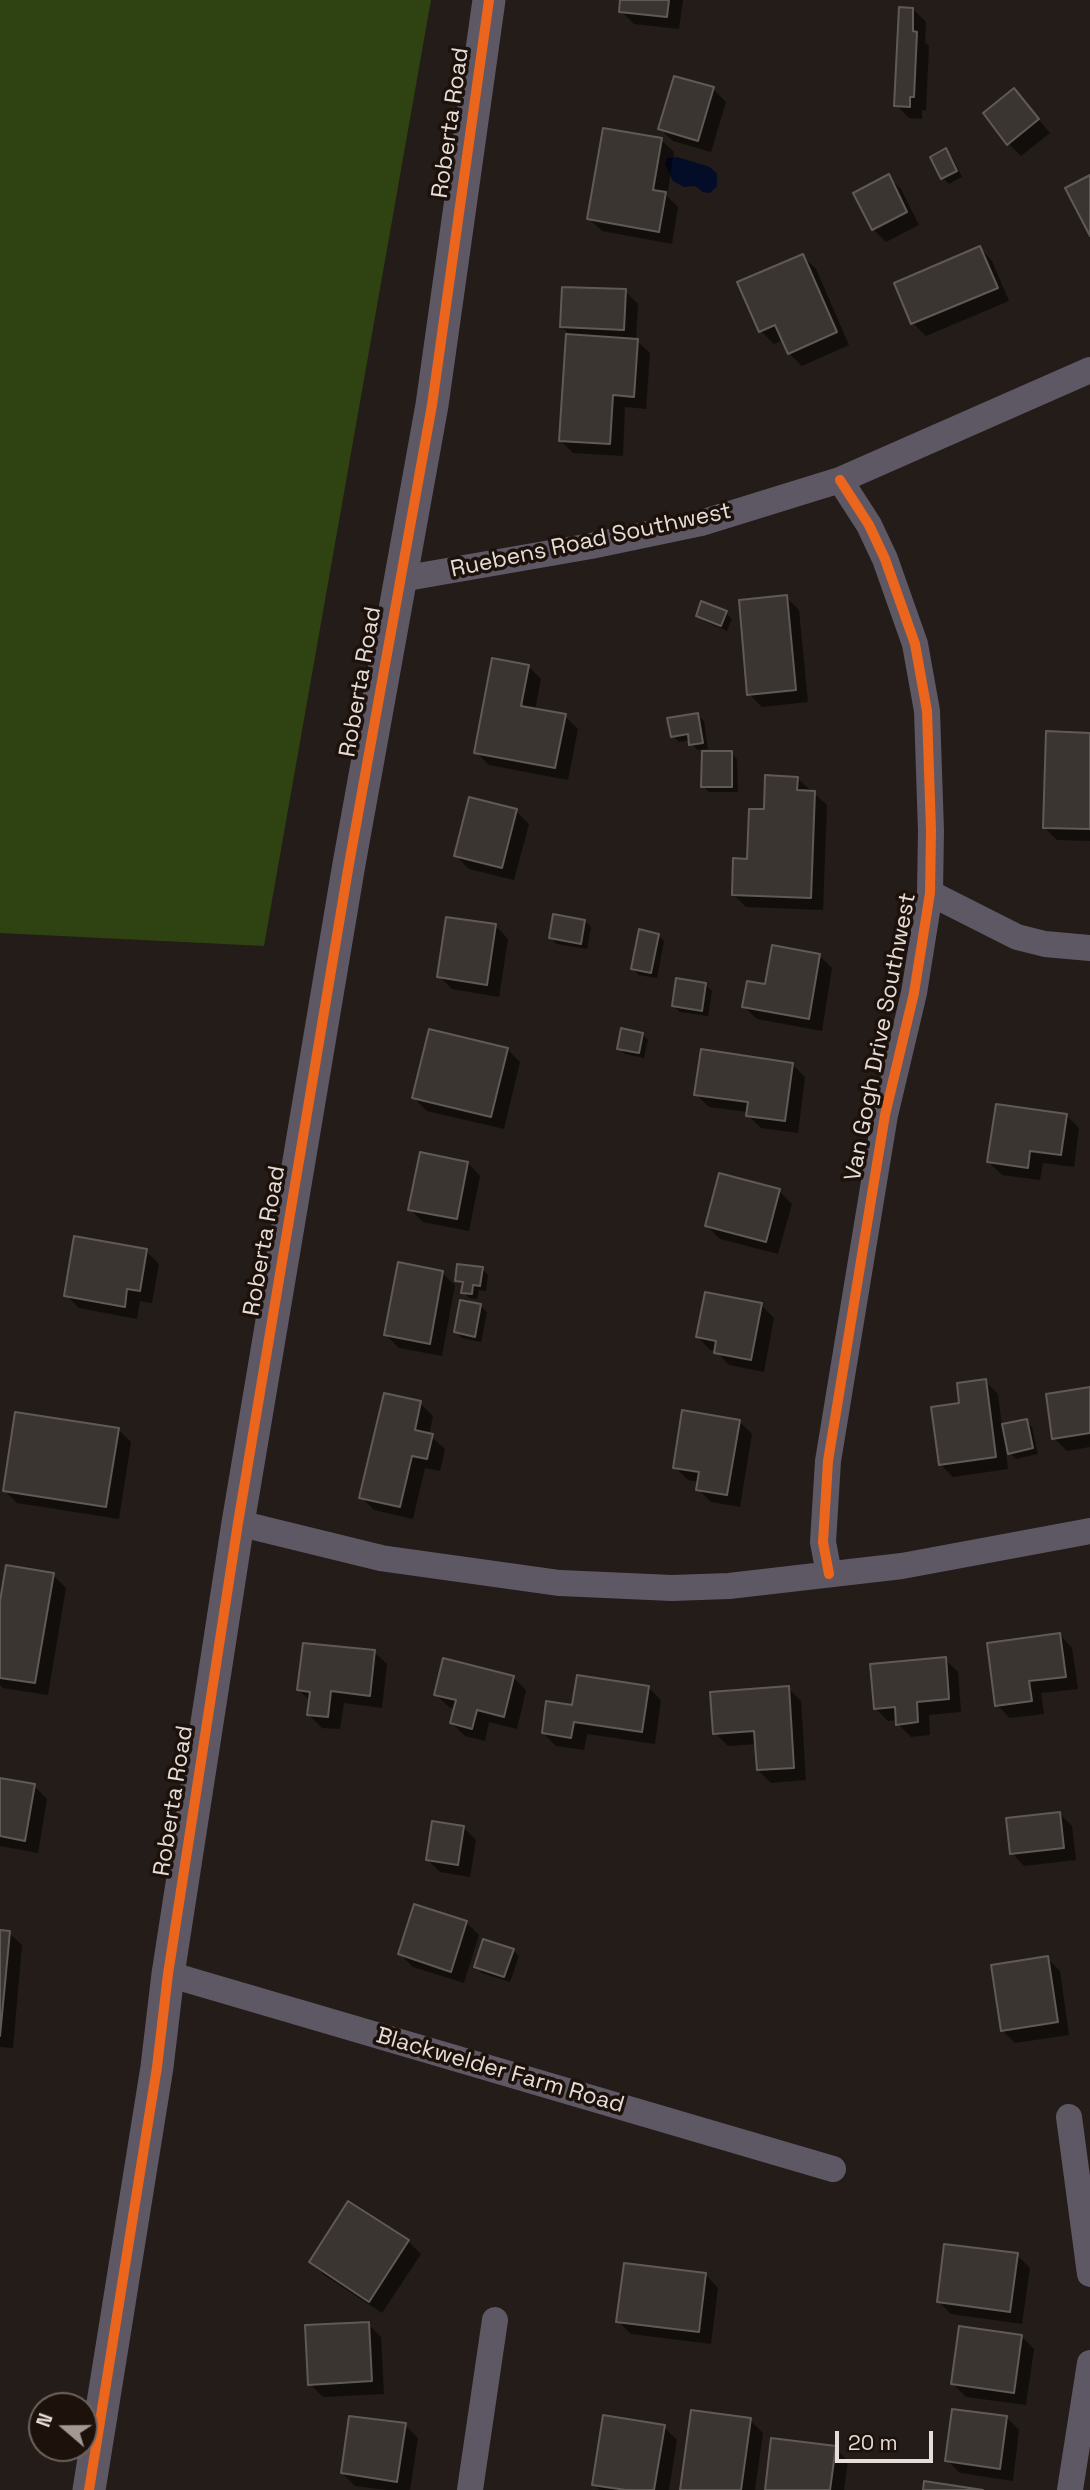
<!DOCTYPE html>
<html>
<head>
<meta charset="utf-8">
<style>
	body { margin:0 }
	#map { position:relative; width:1090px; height:2490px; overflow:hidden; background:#231c18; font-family:"Space Grotesk",sans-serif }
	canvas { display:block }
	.north { position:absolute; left:28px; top:2392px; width:70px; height:70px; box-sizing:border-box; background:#1d120b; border:2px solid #6d635d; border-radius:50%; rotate:290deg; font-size:19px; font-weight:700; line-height:28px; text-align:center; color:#e6ddd8 }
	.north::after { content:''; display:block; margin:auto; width:24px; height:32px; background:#a29995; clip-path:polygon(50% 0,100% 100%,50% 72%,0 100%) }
	.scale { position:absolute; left:835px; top:2431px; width:98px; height:32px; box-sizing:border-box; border:4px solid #e6ddd8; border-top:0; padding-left:9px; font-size:21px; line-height:24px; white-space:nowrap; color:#e6ddd8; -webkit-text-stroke:5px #1d120b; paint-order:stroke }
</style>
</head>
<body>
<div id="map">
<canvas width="1090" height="2490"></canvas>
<div class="north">N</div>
<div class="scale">20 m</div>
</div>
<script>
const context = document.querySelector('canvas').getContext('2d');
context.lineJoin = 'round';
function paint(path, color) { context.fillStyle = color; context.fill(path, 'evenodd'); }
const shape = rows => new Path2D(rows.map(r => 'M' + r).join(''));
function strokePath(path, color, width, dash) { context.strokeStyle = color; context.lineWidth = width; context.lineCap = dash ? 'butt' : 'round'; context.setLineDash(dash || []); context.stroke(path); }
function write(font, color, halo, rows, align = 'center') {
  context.font = font + ' "Space Grotesk",sans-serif'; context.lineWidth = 7; context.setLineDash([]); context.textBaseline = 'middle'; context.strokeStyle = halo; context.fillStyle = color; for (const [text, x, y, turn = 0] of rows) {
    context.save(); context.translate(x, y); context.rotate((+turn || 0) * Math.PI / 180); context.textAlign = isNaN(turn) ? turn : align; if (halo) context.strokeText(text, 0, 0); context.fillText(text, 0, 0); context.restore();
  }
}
paint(shape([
	[0,0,431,0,264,946,0,933]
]), '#2f4212');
paint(shape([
	[677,157,710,167,717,174,717,186,710,193,703,192,695,186,684,187,673,181,665,164,667,158]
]), '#030d27');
paint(shape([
	[622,0,683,0,679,29,634,24,621,11],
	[913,9,926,22,925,42,929,46,926,110,922,110,922,119,909,118,896,105],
	[713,89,726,102,711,152,673,141,660,129],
	[1014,90,1050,133,1021,156,1008,143],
	[661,140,674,152,667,196,678,207,672,244,602,231,589,219],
	[946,151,952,157,962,177,949,184,943,178,932,158],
	[888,177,901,189,919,225,886,242,873,229],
	[980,248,992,261,1009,301,926,336,913,323,897,284],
	[803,256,816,269,849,345,802,366,789,353,783,340,774,344,761,331],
	[625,291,638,304,636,340,650,353,646,409,625,407,623,456,573,453,561,441,571,336,562,327],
	[786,597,799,610,808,702,762,707,749,694],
	[726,613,732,619,727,631,704,621,698,615],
	[528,666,541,679,535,710,565,716,578,729,568,780,489,765,476,752],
	[698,715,704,721,708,749,697,750,690,740,679,742,673,736],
	[1090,734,1090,841,1057,840,1044,827],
	[731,753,737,759,738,792,709,792,703,786],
	[797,778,827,805,823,910,746,907,733,894,749,860,766,811],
	[516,811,529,824,514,880,469,869,456,856],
	[585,921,591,927,587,949,557,944,550,938],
	[496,926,508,939,499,997,452,989,439,976],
	[658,935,664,941,657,978,639,975,633,969],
	[819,955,832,968,822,1031,757,1019,744,1007,767,986],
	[706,985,712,991,708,1016,680,1012,674,1006],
	[642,1034,648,1040,644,1058,625,1054,619,1048],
	[507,1049,520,1062,504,1129,427,1111,414,1098],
	[792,1064,805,1077,798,1133,761,1128,748,1115,748,1112,709,1107,696,1094],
	[1066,1115,1079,1128,1074,1167,1043,1163,1040,1180,1002,1175,989,1162],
	[468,1163,480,1176,469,1231,423,1222,410,1209],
	[779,1191,792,1204,778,1254,720,1239,707,1226],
	[146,1251,159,1264,152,1303,140,1301,137,1319,79,1308,66,1295],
	[482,1269,488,1275,486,1291,479,1290,477,1299,469,1298,463,1292,464,1287,457,1280],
	[442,1273,455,1285,442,1356,399,1348,386,1335],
	[761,1305,774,1318,764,1372,729,1365,716,1351,710,1350,698,1337],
	[480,1306,487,1312,481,1342,462,1338,456,1332],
	[985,1381,998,1394,1002,1426,1026,1421,1032,1427,1038,1454,1016,1459,1010,1453,1007,1442,1005,1442,1008,1469,953,1477,940,1464,961,1404],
	[1090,1389,1090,1447,1067,1451,1054,1438],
	[420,1403,433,1416,429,1435,445,1449,440,1471,425,1468,413,1519,374,1510,361,1497],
	[739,1421,752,1434,740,1507,711,1502,698,1489,699,1482,688,1480,675,1467],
	[118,1429,131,1442,119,1519,17,1503,4,1490],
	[53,1575,66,1588,48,1695,3,1688,0,1685,0,1609],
	[1060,1635,1072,1648,1078,1689,1041,1693,1044,1714,1010,1718,997,1705],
	[374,1652,387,1664,382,1708,344,1703,340,1729,322,1728,309,1715,310,1701,299,1690],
	[945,1659,958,1672,961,1712,929,1715,930,1735,911,1737,898,1724,898,1720,888,1721,875,1708],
	[513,1677,526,1690,517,1729,489,1722,485,1741,465,1736,452,1723,456,1709,449,1707,436,1695],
	[648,1687,661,1700,655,1744,587,1734,584,1750,556,1746,543,1733],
	[788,1688,801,1701,806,1780,771,1783,758,1770,757,1744,728,1746,715,1733],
	[0,1780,34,1786,47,1799,38,1853,0,1846],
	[1059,1813,1072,1826,1076,1860,1024,1866,1012,1853],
	[463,1827,476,1840,470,1877,440,1872,427,1859],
	[466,1922,479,1935,464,1983,413,1967,400,1954],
	[0,1932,9,1933,22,1945,13,2048,0,2047],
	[513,1950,519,1956,510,1982,482,1973,476,1967],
	[1047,1958,1060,1971,1069,2035,1015,2043,1002,2030],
	[408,2241,421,2254,382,2313,324,2275,311,2262],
	[1017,2255,1030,2268,1022,2324,951,2314,938,2301],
	[706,2275,718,2288,711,2344,631,2334,618,2321],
	[368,2324,381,2337,384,2394,323,2397,310,2384],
	[1021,2336,1034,2349,1026,2405,966,2397,953,2384],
	[1007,2418,1019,2430,1013,2481,960,2473,947,2460],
	[750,2420,763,2433,755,2490,681,2490],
	[405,2425,418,2438,410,2490,386,2490,355,2486,342,2473],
	[664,2427,677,2440,669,2490,600,2490,594,2484],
	[835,2448,848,2461,844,2490,766,2490]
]), '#0007');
const building = shape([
	[620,0,669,0,667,17,619,12,620,0],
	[899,7,913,8,913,31,917,32,914,97,910,97,910,107,894,106,899,7],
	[674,76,714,87,698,141,658,129,674,76],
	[1014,88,1039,119,1007,145,983,113,1014,88],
	[603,128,662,138,653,190,666,192,659,232,587,219,603,128],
	[946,148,957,171,941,179,930,157,946,148],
	[889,174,907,212,872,230,853,193,889,174],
	[1090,175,1090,236,1065,188,1090,175],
	[980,246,998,288,911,324,894,283,980,246],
	[803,254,837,332,788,354,775,325,759,332,737,282,803,254],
	[562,287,626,289,624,330,560,327,562,287],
	[566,334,638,339,634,397,613,395,610,444,559,441,566,334],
	[787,595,796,690,747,695,739,600,787,595],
	[701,601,727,611,721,626,696,616,701,601],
	[492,658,529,665,521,706,566,714,555,768,474,753,492,658],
	[698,713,703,743,689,745,688,734,671,737,667,718,698,713],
	[1046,731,1090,733,1090,829,1043,828,1046,731],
	[702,751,732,751,732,787,701,787,702,751],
	[765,775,798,777,797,790,815,791,811,898,732,895,733,858,747,859,749,809,764,809,765,775],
	[469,797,517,809,502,868,454,856,469,797],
	[553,914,585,920,581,944,549,938,553,914],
	[446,917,496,924,487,985,437,977,446,917],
	[639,929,659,934,651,973,631,969,639,929],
	[772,945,820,954,809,1019,742,1007,747,981,765,984,772,945],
	[676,978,706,983,702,1011,672,1006,676,978],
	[621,1028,643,1033,639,1053,617,1049,621,1028],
	[429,1029,508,1048,491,1117,412,1098,429,1029],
	[701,1049,793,1063,785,1121,746,1116,748,1102,694,1095,701,1049],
	[996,1104,1067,1114,1061,1155,1030,1151,1028,1168,987,1162,996,1104],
	[420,1152,468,1162,457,1219,408,1210,420,1152],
	[719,1173,780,1189,766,1242,705,1226,719,1173],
	[74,1236,147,1249,140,1291,127,1289,125,1307,64,1296,74,1236],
	[398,1262,443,1271,430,1344,384,1335,398,1262],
	[457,1264,483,1267,480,1286,473,1285,472,1294,461,1293,463,1282,455,1281,457,1264],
	[705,1292,762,1303,751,1360,714,1353,716,1341,696,1337,705,1292],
	[460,1300,481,1304,475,1337,454,1332,460,1300],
	[986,1379,996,1457,939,1465,931,1407,959,1403,957,1383,986,1379],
	[1090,1387,1090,1433,1052,1439,1046,1394,1090,1387],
	[384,1393,421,1401,415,1430,433,1434,427,1459,412,1456,400,1507,359,1498,384,1393],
	[682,1410,740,1420,727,1495,696,1490,699,1472,673,1468,682,1410],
	[15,1412,119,1428,106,1507,3,1491,15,1412],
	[1027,1419,1033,1448,1008,1454,1002,1424,1027,1419],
	[6,1565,54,1573,35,1683,0,1678,0,1601,6,1565],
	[1060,1633,1066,1677,1029,1681,1032,1701,995,1706,987,1643,1060,1633],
	[303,1643,375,1650,370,1696,331,1691,328,1717,307,1715,310,1692,297,1690,303,1643],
	[946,1657,949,1699,917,1702,918,1722,896,1725,895,1707,874,1709,870,1664,946,1657],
	[443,1658,514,1676,504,1717,477,1710,472,1729,450,1723,456,1700,434,1695,443,1658],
	[577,1675,649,1686,642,1732,574,1722,571,1738,542,1733,546,1701,572,1705,577,1675],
	[789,1686,794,1768,757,1770,754,1731,713,1734,710,1692,789,1686],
	[0,1778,35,1784,25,1841,0,1836,0,1778],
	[1060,1812,1064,1848,1010,1854,1006,1818,1060,1812],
	[432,1821,464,1826,458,1865,426,1860,432,1821],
	[414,1904,467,1921,451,1972,398,1954,414,1904],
	[0,1930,10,1931,0,2036,0,1930],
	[483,1939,514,1949,504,1977,474,1967,483,1939],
	[1048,1956,1058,2022,1001,2031,991,1965,1048,1956],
	[348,2201,409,2240,369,2302,309,2262,348,2201],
	[944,2244,1018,2253,1010,2312,937,2302,944,2244],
	[624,2263,706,2273,699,2332,616,2322,624,2263],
	[369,2322,372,2381,308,2385,305,2325,369,2322],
	[959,2326,1022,2335,1014,2393,951,2384,959,2326],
	[952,2409,1007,2416,1000,2469,945,2461,952,2409],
	[691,2410,751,2418,741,2490,680,2490,691,2410],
	[603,2415,665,2425,654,2490,626,2490,592,2485,603,2415],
	[349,2416,406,2423,397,2482,341,2473,349,2416],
	[771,2438,836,2446,830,2490,765,2490,771,2438],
	[924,2481,983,2490,923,2490,924,2481]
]);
paint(building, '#3b3532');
strokePath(building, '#605a56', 2);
strokePath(shape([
	[401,579,591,546,701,523,840,480,1090,370],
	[930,893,1017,937,1045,944,1090,948],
	[238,1523,381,1558,560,1583,672,1588,729,1586,902,1566,1090,1531],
	[829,1574,823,1542,828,1461,885,1115,914,993,930,893,931,831,927,711,915,644,885,559,869,525,840,480],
	[168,1974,833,2169],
	[1069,2117,1090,2274],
	[470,2490,495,2320],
	[1070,2490,1090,2363]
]), '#5e5864', 26);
strokePath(shape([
	[89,2490,157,2067,168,1974,238,1523,349,864,432,405,489,0]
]), '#5e5864', 33);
strokePath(shape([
	[829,1574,823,1542,828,1461,885,1115,914,993,930,893,931,831,927,711,915,644,885,559,869,525,840,480],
	[89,2490,157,2067,168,1974,238,1523,349,864,432,405,489,0]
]), '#eb651d', 10);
write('23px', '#e6ddd8', '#1d120b', [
	["Roberta Road",451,123,-82],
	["Ruebens Road Southwest",591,541,-12],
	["Roberta Road",361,682,-80],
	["Van Gogh Drive Southwest",881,1037,-79],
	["Roberta Road",265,1241,-80],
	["Roberta Road",174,1801,-81],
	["Blackwelder Farm Road",500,2071,16]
]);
</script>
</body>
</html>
